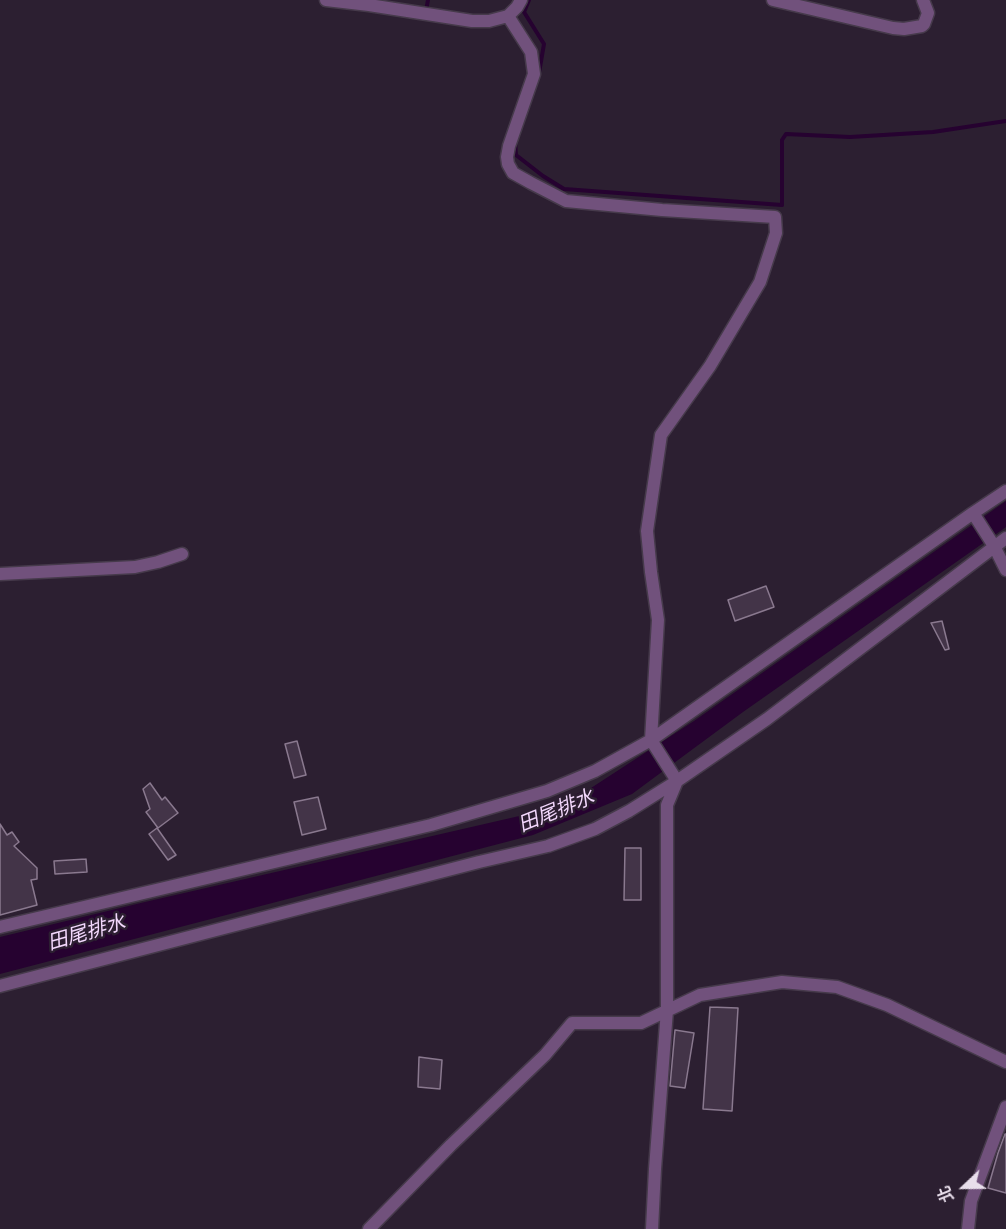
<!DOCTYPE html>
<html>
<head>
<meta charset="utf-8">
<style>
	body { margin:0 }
	#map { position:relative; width:1006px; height:1229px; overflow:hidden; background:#2c1f31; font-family:Overpass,"Noto Sans TC",sans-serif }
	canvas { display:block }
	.north { position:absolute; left:934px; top:1157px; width:60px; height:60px; -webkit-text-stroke:4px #2c1f31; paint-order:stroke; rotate:248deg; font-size:16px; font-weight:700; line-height:24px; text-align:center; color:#e8deeb }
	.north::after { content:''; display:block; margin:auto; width:21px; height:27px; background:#e8deeb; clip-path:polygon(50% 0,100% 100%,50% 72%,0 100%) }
</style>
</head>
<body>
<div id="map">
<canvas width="1006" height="1229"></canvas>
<div class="north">北</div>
</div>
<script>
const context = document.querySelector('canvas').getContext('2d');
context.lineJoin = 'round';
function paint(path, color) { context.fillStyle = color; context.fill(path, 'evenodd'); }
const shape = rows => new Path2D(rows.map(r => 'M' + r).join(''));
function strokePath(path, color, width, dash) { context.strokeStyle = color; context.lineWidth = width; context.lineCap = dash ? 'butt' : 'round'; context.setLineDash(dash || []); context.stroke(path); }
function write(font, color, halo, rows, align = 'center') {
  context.font = font + ' Overpass,"Noto Sans TC",sans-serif'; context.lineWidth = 5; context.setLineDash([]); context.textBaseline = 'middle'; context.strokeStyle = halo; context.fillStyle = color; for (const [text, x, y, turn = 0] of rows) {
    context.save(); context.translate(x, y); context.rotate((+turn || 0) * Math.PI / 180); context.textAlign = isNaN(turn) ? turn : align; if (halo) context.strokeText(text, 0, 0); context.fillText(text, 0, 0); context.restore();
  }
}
paint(shape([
	[1006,501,1006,527,743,712,632,794,533,835,0,974,0,937,145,902,528,814,591,788,694,721]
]), '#260230');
strokePath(shape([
	[529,0,524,12,544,44,539,73],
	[426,11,428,0],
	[515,142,516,155,543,176,564,189,782,205,782,140,786,134,850,137,933,132,1006,121]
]), '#260230', 4);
const building = shape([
	[766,586,774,607,735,621,728,600,766,586],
	[942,621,949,649,945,650,931,623,942,621],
	[297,741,306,775,294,778,285,744,297,741],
	[150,783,162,800,165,797,178,813,158,828,146,812,150,809,143,789,150,783],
	[318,797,326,829,302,835,294,802,318,797],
	[0,824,7,835,12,832,19,842,14,846,37,868,37,879,31,880,37,905,0,915,0,824],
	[157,828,176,855,168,860,149,834,157,828],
	[625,848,641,848,641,900,624,900,625,848],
	[86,859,87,872,55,874,54,861,86,859],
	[710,1007,738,1008,732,1111,703,1109,710,1007],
	[675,1030,694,1033,685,1088,670,1086,675,1030],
	[419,1057,442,1060,440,1089,418,1087,419,1057],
	[1005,1134,1006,1134,1006,1193,988,1188,998,1153,1005,1134]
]);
paint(building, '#433448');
strokePath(building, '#8a798f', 1.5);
const minor = shape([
	[326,0,369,5,472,21,489,21,508,16,517,7,521,0],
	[773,0,893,28,904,29,922,26,924,24,928,13,923,0],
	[508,16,531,52,534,74,509,146,507,157,508,164,513,173,531,183,566,201,662,210,775,217,776,233,760,282,710,366,661,435,647,531,651,572,658,620,651,740,677,781,667,805,667,1010,655,1169,652,1229],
	[973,513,994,546,1006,570],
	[0,574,135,567,158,562,182,554],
	[0,927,431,825,547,791,595,771,651,740,973,513,1006,491],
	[0,986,479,862,548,846,595,829,629,811,677,781,767,719,1006,538],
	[369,1229,451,1145,545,1055,572,1023,641,1023,700,995,782,982,837,987,887,1005,1006,1062],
	[968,1229,971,1201,1006,1107]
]);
strokePath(minor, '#463a4b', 15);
strokePath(minor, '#71517c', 12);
write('italic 20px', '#f3d8fd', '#2c1f31', [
	["田尾排水",557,813,-22],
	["田尾排水",87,935,-16]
]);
</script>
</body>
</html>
